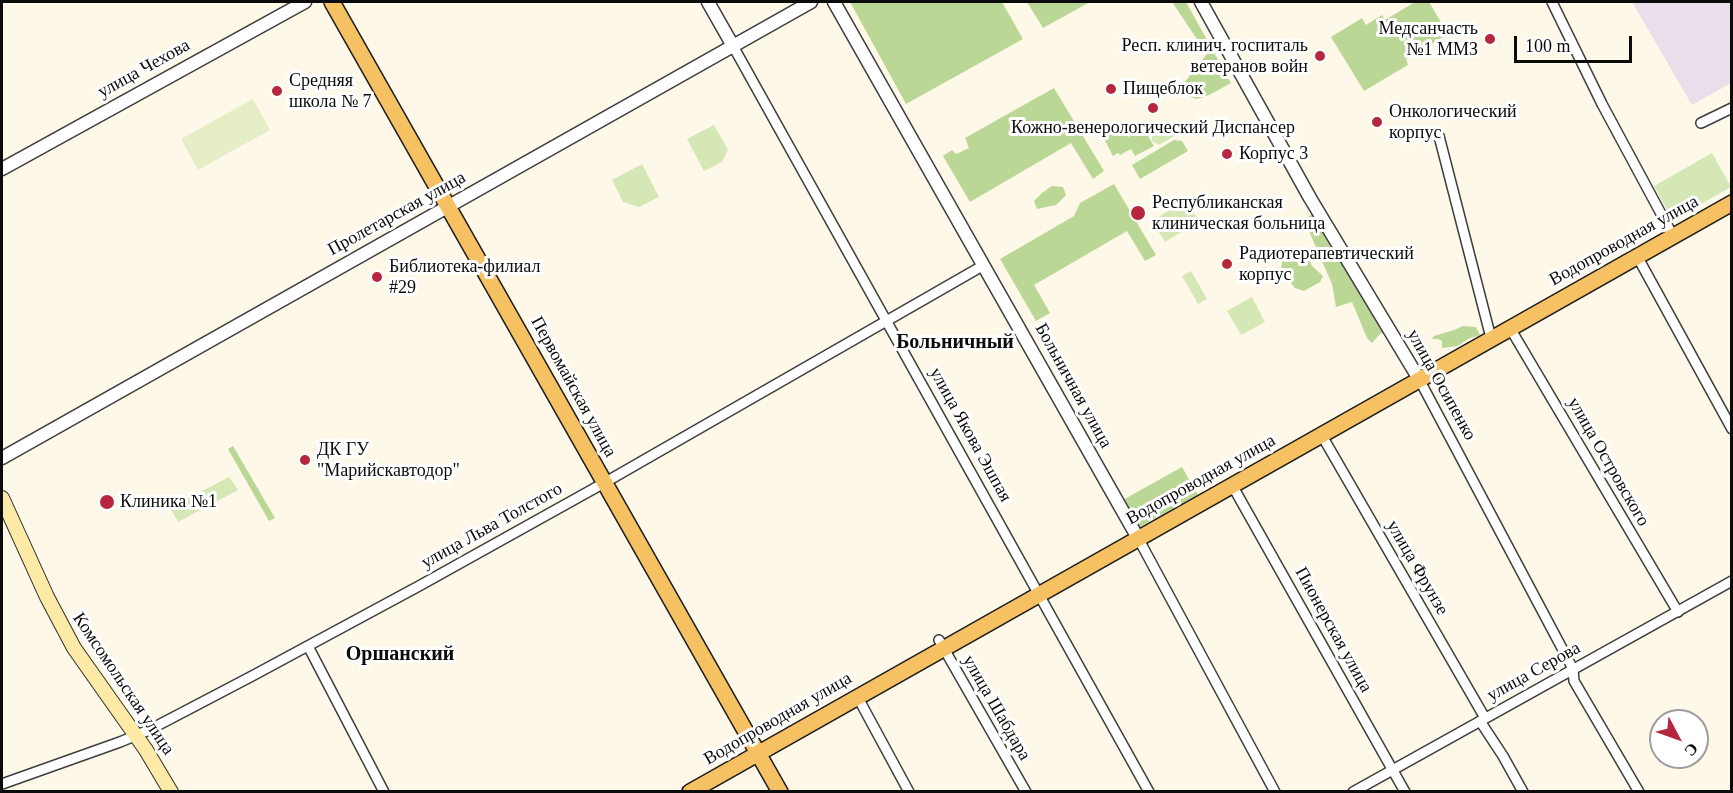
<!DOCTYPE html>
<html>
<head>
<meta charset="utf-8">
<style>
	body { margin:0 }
	#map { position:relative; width:1733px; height:793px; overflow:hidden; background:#fef8e9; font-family:"Times New Roman",serif }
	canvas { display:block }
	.frame { position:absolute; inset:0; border:3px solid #0b0b0b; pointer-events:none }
	.north { position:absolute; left:1649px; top:709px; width:60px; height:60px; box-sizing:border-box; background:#fff; border:2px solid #9d9d9d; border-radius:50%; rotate:131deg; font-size:16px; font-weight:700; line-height:24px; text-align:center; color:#0b0b0b }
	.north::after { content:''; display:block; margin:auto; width:21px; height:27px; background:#b6273e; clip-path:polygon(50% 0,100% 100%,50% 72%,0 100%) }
	.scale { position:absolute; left:1514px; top:36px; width:118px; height:27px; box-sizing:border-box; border:3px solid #0b0b0b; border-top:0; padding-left:8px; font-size:18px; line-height:21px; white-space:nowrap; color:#0b0b0b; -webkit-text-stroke:4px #fff; paint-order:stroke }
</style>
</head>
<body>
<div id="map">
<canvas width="1733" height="793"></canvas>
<div class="frame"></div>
<div class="north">С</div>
<div class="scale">100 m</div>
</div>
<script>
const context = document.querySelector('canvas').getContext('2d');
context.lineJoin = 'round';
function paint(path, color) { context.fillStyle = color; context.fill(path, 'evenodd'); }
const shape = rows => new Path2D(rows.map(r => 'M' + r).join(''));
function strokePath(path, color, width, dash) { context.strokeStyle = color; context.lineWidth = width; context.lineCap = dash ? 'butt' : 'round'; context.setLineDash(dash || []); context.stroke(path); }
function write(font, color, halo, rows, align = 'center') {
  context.font = font + ' "Times New Roman",serif'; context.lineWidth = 6; context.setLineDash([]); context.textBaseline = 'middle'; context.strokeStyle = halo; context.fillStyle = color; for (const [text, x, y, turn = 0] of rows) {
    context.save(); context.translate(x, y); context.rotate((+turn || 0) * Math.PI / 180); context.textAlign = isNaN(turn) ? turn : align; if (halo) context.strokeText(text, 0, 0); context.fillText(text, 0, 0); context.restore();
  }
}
paint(shape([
	[1632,2,1731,2,1731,83,1692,105]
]), '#e8dfea');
paint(shape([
	[1170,123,1177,128,1176,135,1159,145,1152,141,1152,133],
	[714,125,728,150,722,162,704,171,687,139],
	[1712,153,1731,187,1673,220,1654,186],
	[642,164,659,197,639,207,623,202,612,180],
	[1186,200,1199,221,1165,242,1152,221],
	[1191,271,1207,299,1198,304,1182,276],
	[1252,297,1265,322,1241,335,1227,311],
	[229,477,238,490,178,522,170,508]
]), '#d4e7b5');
paint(shape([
	[850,2,1002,2,1023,39,906,104],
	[1027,2,1090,2,1043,28],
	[1172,2,1186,2,1231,83,1209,95,1197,99,1186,96,1184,83,1207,54],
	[1415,2,1429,2,1448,34,1406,59,1408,65,1364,91,1331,37,1362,18,1366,25,1382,15,1385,20],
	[1054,88,1104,171,1093,179,1071,143,970,202,943,156,952,150,956,154,969,148,965,138],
	[1120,125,1128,137,1144,129,1154,146,1135,156,1131,149,1120,155,1118,153,1113,156,1101,133,1104,130,1107,129,1109,131],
	[1174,140,1182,141,1188,151,1140,179,1132,165],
	[1114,184,1156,255,1145,261,1127,231,1034,285,1050,313,1036,321,1000,259,1074,216,1080,203],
	[1052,186,1063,187,1066,195,1056,205,1037,209,1034,201,1042,193],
	[1314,213,1385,332,1380,334,1372,343,1367,338,1352,302,1336,307,1332,284,1305,222,1309,216],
	[1300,252,1308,256,1312,266,1323,276,1320,282,1304,291,1295,288,1281,271,1282,262],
	[1463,326,1476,327,1480,335,1468,339,1458,346,1442,348,1442,341,1438,339,1432,339,1434,336,1454,330],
	[233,446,275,518,269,521,228,449],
	[1182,467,1198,495,1136,529,1121,501]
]), '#bad795');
paint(shape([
	[253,99,270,130,198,170,181,139]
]), '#e5eec6');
const minor = shape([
	[1552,2,1602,104,1673,236],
	[733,46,1149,792],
	[1701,123,1732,108],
	[1439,136,1491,338],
	[1637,256,1732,429],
	[1510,328,1678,612],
	[1419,379,1573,669,1574,681,1639,792],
	[1321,434,1485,718],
	[1232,485,1405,792],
	[1138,538,1275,792],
	[939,640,1026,792],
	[308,646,384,792],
	[857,696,909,792],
	[1480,721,1503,756,1523,792],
	[2,784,120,742,149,730,254,675,419,586,604,483,984,265],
	[1353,792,1732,581]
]);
const tertiary = shape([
	[708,2,733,46],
	[834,2,1138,538],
	[1201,2,1310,198,1419,379],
	[2,169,305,2],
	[2,458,811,2]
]);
const secondary = shape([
	[2,498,47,597,74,648,146,750,171,792]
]);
const primary = shape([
	[332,2,780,792],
	[690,792,1732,203]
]);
strokePath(minor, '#3e3e3e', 12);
strokePath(tertiary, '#3e3e3e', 15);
strokePath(secondary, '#2d2d2d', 16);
strokePath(primary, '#1c1c1c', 18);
strokePath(minor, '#fff', 9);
strokePath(tertiary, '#fff', 12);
strokePath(secondary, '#fdeaa6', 14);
strokePath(primary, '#f5c163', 15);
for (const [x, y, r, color] of [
	[1490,39,6,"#b6273e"],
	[1320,56,6,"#b6273e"],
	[1111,89,6,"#b6273e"],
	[277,91,6,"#b6273e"],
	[1153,108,6,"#b6273e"],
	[1377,122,6,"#b6273e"],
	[1227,154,6,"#b6273e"],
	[1138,213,8,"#b6273e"],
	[1227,264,6,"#b6273e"],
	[377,277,6,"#b6273e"],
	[305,460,6,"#b6273e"],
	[107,502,8,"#b6273e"]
]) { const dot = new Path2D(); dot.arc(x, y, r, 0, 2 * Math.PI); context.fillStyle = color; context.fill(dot); strokePath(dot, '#fff', 2); }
write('18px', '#0b0b0b', '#fff', [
	["Медсанчасть",1478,29,"right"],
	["№1 ММЗ",1478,50,"right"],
	["Респ. клинич. госпиталь",1308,46,"right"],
	["ветеранов войн",1308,67,"right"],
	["Средняя",289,81],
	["школа № 7",289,102],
	["Пищеблок",1123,89],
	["Онкологический",1389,112],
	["корпус",1389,133],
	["Кожно-венерологический Диспансер",1153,128,"center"],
	["Корпус 3",1239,154],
	["Республиканская",1152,203],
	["клиническая больница",1152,224],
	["Радиотерапевтический",1239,254],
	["корпус",1239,275],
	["Библиотека-филиал",389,267],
	["#29",389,288],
	["ДК ГУ",317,450],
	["\"Марийскавтодор\"",317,471],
	["Клиника №1",120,502]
], 'left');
write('18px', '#0b0b0b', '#fff', [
	["улица Чехова",144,69,-29],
	["Пролетарская улица",397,214,-29],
	["Водопроводная улица",1624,241,-29],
	["улица Осипенко",1441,385,61],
	["Больничная улица",1073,386,61],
	["Первомайская улица",573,387,61],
	["улица Якова Эшпая",970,435,61],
	["улица Островского",1608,462,60],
	["Водопроводная улица",1201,480,-29],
	["улица Льва Толстого",492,526,-29],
	["улица Фрунзе",1417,568,60],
	["Пионерская улица",1333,630,61],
	["улица Серова",1534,672,-29],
	["Комсомольская улица",123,684,56],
	["улица Шабдара",996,708,60],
	["Водопроводная улица",778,719,-30]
]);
write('bold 20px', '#0b0b0b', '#fff', [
	["Больничный",955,343],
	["Оршанский",400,655]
]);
</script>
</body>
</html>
